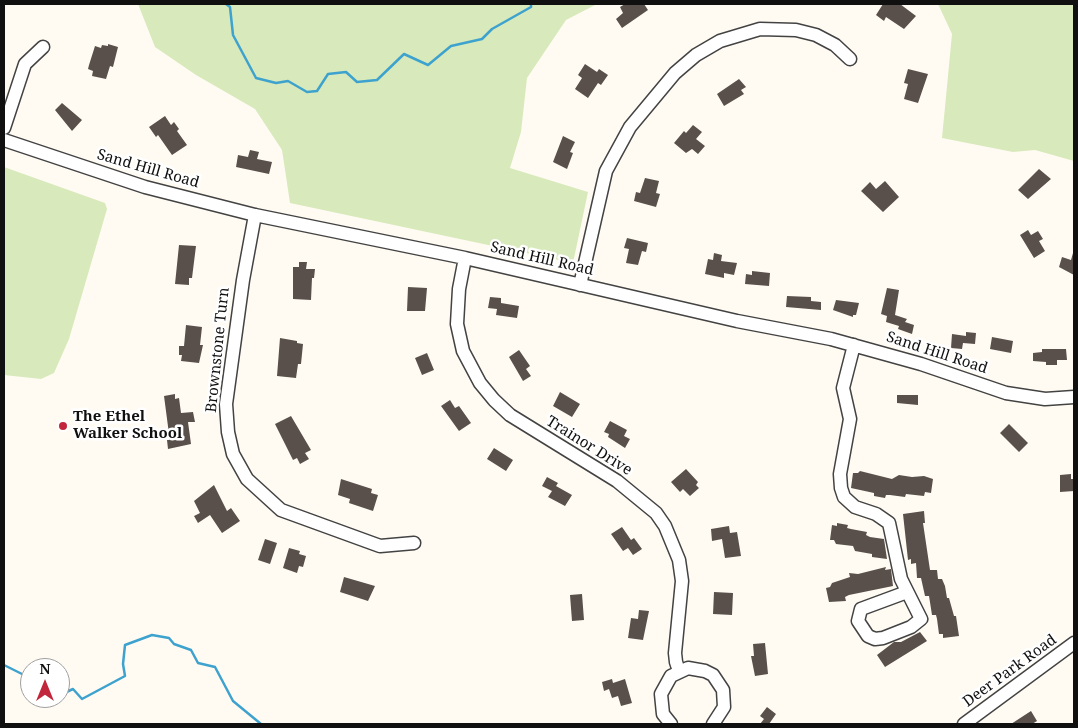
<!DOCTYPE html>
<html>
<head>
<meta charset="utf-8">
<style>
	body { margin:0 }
	#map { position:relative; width:1078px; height:728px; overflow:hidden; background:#fffbf3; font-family:"Noto Serif",serif }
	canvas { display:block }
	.frame { position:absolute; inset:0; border:5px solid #101010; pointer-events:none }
	.north { position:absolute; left:20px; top:658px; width:50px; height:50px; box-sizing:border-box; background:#fff; border:1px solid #9f9f9f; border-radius:50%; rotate:0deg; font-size:14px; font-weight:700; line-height:20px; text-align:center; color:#101010 }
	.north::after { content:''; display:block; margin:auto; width:18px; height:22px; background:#c2263c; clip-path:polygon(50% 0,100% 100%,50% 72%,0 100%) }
</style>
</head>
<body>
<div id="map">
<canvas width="1078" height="728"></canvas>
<div class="frame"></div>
<div class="north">N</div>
</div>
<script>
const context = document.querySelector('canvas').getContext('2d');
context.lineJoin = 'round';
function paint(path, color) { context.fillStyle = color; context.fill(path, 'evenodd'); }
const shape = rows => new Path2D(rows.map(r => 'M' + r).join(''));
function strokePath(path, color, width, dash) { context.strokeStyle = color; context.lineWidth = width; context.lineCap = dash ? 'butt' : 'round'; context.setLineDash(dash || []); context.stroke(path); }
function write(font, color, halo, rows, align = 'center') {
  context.font = font + ' "Noto Serif",serif'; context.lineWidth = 5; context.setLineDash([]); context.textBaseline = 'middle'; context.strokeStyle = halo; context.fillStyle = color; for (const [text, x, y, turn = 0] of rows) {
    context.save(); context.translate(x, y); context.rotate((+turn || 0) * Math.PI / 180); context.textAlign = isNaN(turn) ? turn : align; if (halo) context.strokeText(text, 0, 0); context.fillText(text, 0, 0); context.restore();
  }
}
paint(shape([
	[138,4,597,4,566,20,527,78,521,132,510,168,588,192,573,263,290,203,282,150,255,109,196,75,155,47],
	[938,4,1074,4,1074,161,1035,150,1013,152,942,138,952,34],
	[4,167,105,203,107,209,69,339,54,373,41,379,4,375]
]), '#d8eabb');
strokePath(shape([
	[226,4,230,7,233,35,256,78,276,83,288,81,307,92,317,91,328,74,346,72,357,82,377,80,404,54,428,65,451,46,482,39,492,29,531,7,531,4],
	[4,665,30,678],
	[60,695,73,689,82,699,125,676,123,664,125,645,152,635,169,638,174,644,191,650,198,663,215,667,233,701,261,724],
	[53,698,54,698]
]), '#3ea2ce', 2.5);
paint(shape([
	[625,4,644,4,648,10,622,28,616,19,623,13,620,7],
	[883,4,900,4,916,16,904,29,886,17,884,21,876,15],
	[108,44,118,47,113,67,110,66,106,79,92,76,93,71,88,69,89,65,95,46,101,48,102,45,108,46],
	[585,64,597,72,599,69,608,75,601,85,598,83,588,98,575,89,582,78,578,75],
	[908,69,928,74,918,103,904,99,908,84,904,83],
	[739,79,746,87,741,90,744,94,724,106,717,94],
	[62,103,82,120,72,131,55,110],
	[165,116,171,125,174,122,179,129,177,131,187,145,172,155,158,135,156,137,149,127],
	[693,125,702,132,696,139,705,146,698,154,692,149,686,153,674,143,684,131,686,133],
	[563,136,575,142,570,152,573,153,567,169,553,162],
	[250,150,259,152,257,159,272,162,269,174,236,167,238,155,248,157],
	[1039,169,1051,179,1028,199,1018,190],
	[645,178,659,181,656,193,660,194,656,207,634,201,636,192,640,193],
	[885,181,899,197,883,212,861,191,870,182,876,189],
	[1028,230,1031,235,1038,231,1043,239,1039,241,1045,251,1034,258,1020,235],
	[627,238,648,243,646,252,642,251,638,265,626,263,629,249,624,248],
	[179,245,196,246,192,278,189,278,189,285,175,284],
	[714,253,722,255,721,261,737,263,734,275,724,273,724,278,705,274,708,259,713,260],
	[1073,253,1074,253,1074,275,1059,267,1062,257,1071,260],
	[299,262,307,262,306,269,315,269,314,278,312,278,311,300,293,299,293,267,299,267],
	[752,271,770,273,769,286,745,284,746,274,752,275],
	[408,287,427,288,425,311,407,311],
	[887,288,899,290,895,315,907,319,905,322,914,325,912,334,898,329,899,326,886,322,887,316,881,314],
	[787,296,811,297,811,301,821,302,821,310,786,307],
	[490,297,501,298,501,303,519,306,517,318,496,315,497,309,488,308],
	[836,300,859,303,856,315,853,315,853,317,833,310],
	[186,325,202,327,200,345,203,345,199,363,181,361,182,355,179,355,179,346,184,346],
	[966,332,976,333,975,344,963,343,962,349,951,348,952,334,966,336],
	[992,337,1013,341,1011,353,990,349],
	[280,338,297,341,297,343,303,344,301,364,298,364,296,378,277,376],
	[1042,349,1066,349,1067,360,1057,360,1057,365,1046,365,1046,362,1033,361,1033,353,1042,352],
	[519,350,530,366,526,369,531,376,523,381,509,357],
	[427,353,434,370,422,375,415,358],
	[560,392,580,404,572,417,553,406],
	[175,394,175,399,179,398,181,413,193,412,195,422,188,422,191,444,168,449,167,440,169,440,169,434,164,396],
	[897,395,918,395,918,405,897,403],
	[450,400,455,408,459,406,471,423,459,431,441,406],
	[291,416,311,450,305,453,309,459,300,464,297,458,293,460,275,424],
	[610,421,627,430,624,436,630,439,625,448,608,437,609,434,604,432],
	[1009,424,1028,443,1019,452,1000,433],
	[494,448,513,460,506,471,487,459],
	[686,469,698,482,696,485,699,488,690,496,683,489,680,492,671,482],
	[860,471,892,479,899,475,912,477,924,476,933,479,931,493,925,492,924,496,906,494,905,497,890,495,886,495,885,498,874,496,874,493,851,488,853,473,858,473],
	[1071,474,1071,479,1074,479,1074,491,1060,492,1060,475],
	[547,477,558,483,556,486,572,495,565,506,548,497,552,491,542,486],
	[341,479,372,489,371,493,378,495,373,511,349,503,350,499,338,495],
	[214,485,227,511,231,508,240,521,222,533,210,515,198,523,194,516,200,513,194,501],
	[924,511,925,523,923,523,930,570,937,570,938,579,942,579,945,586,947,598,949,598,954,616,956,616,959,636,943,638,943,634,939,634,937,619,936,615,932,615,929,596,925,596,921,578,917,578,916,563,911,564,911,559,908,560,903,514],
	[837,523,848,525,847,528,851,529,867,532,866,535,870,537,884,539,887,559,872,557,872,554,855,551,853,546,836,544,834,540,830,540,832,525,837,526],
	[729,526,730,533,737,532,741,556,725,558,722,539,712,541,711,529],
	[622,527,631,540,634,538,642,549,633,555,628,548,623,551,611,534],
	[265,539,277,543,270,564,258,560],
	[289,548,300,551,299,554,306,556,303,567,299,566,297,573,283,568],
	[886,567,885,570,891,569,893,586,849,595,845,597,846,601,829,602,826,588,830,587,832,583,850,577,849,573,858,574],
	[344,577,375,586,368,601,340,592],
	[714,592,733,593,732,615,713,614],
	[582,594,584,620,572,621,570,595],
	[639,610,649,611,643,640,628,638,631,618,638,619],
	[920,632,927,641,885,667,877,655,894,642,901,642],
	[765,643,768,674,755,676,751,656,754,656,753,644],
	[612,679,613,683,625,679,632,703,621,706,618,696,612,698,609,689,604,691,602,682],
	[767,707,776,714,769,724,760,724,764,719,760,716],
	[1031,711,1037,721,1032,724,1011,724]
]), '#59504c');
const minor = shape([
	[4,128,25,64,43,47],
	[4,140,145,187,255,215,465,258,737,321,831,339,921,364,1006,393,1045,399,1074,397],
	[255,215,243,280,226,404,228,432,233,454,247,479,281,510,380,546,414,543],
	[465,258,459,289,457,324,463,351,480,383,494,400,510,415,617,481,656,513,665,526,679,560,682,581,675,653,676,662,679,671],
	[580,285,606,171,630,127,675,73,696,55,720,41,760,29,796,30,816,35,835,45,850,59],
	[854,345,843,388,850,419,840,474,841,488,844,497,855,507,876,514,889,523,901,579,921,619,911,627,883,638,875,639,868,636,858,621,861,609,907,592],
	[671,724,663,714,661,694,671,676,688,668,705,671,713,675,723,690,724,707,713,724],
	[964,724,1074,643]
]);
strokePath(minor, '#434343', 15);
strokePath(minor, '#fff', 12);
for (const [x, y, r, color] of [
	[63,426,5,"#c2263c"]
]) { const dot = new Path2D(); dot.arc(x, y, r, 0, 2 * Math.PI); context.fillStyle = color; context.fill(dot); strokePath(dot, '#fff', 2); }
write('15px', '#101010', '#fff', [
	["Sand Hill Road",148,169,16],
	["Sand Hill Road",542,259,13],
	["Brownstone Turn",218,350,-84],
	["Sand Hill Road",937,353,18],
	["Trainor Drive",589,446,32],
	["Deer Park Road",1010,671,-36]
]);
write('bold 15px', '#101010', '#fff', [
	["The Ethel",73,417],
	["Walker School",73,434]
], 'left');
</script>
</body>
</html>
